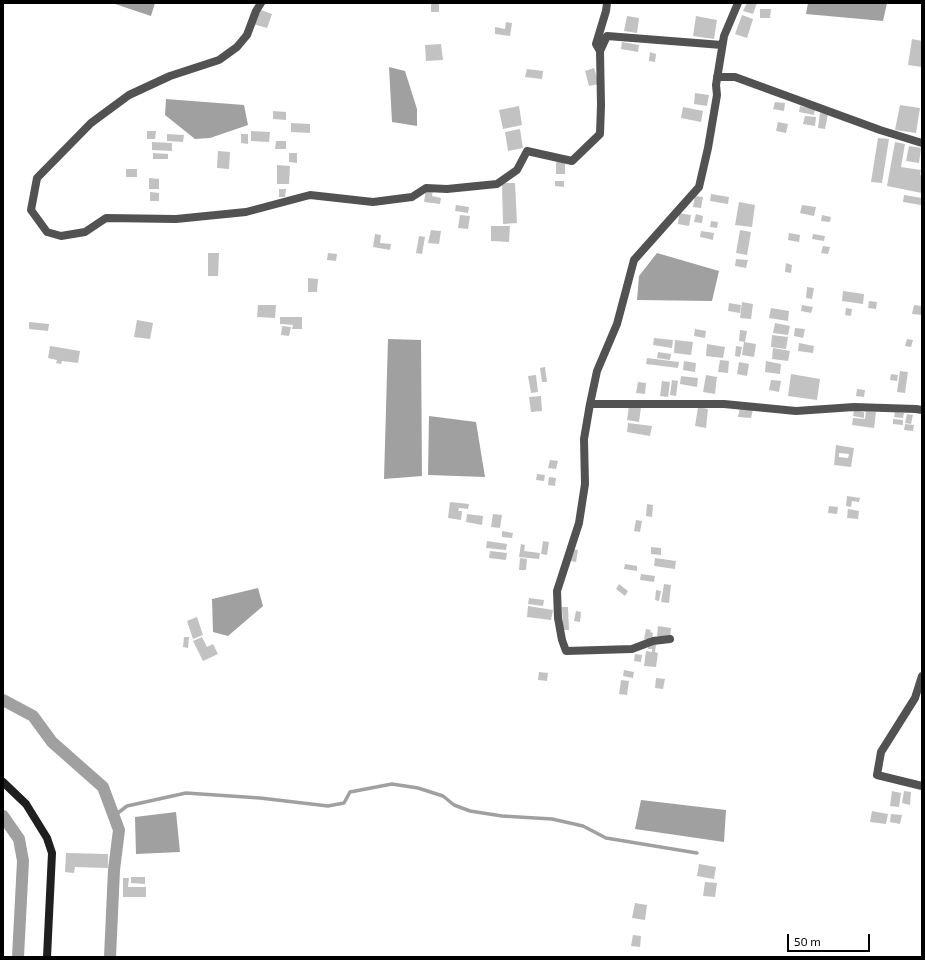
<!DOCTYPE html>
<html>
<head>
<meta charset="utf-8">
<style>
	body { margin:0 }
	#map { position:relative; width:925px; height:960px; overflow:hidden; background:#fff; font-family:"Exo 2",sans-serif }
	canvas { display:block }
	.frame { position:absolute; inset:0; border:4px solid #000; pointer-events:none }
	.scale { position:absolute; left:787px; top:934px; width:83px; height:18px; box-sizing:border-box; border:2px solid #000; border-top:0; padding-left:5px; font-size:12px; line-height:14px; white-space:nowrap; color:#000; -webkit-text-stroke:3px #fff; paint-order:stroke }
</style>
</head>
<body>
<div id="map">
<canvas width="925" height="960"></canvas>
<div class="frame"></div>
<div class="scale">50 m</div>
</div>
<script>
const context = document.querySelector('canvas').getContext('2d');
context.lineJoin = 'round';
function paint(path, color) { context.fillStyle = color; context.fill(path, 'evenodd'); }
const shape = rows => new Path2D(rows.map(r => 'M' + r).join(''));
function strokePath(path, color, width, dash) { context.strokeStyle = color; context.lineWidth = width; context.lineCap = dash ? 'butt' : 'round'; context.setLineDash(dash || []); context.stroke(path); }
paint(shape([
	[112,3,155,3,151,16],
	[808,3,887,3,883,21,806,14],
	[389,67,405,71,417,109,417,126,392,122],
	[166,99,244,105,248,125,210,138,195,139,165,115],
	[657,253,719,271,712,301,637,300,639,276],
	[388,339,421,340,422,476,384,479],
	[429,416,476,422,485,477,428,475],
	[258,588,263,606,228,636,213,632,212,599],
	[641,800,726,810,724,842,635,829],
	[176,812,180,852,136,854,135,817]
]), '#a0a0a0');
strokePath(shape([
	[114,816,127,806,186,793,260,798,328,806,344,803,350,792,392,784,418,788,443,796,454,805,470,811,502,816,552,819,583,826,606,838,697,853]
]), '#a0a0a0', 3.5);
strokePath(shape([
	[3,700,33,716,52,742,103,787,119,830,114,870,110,957],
	[3,816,19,839,23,861,18,957]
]), '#a0a0a0', 12);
paint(shape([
	[431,3,439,3,439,12,431,12],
	[747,3,757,3,753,14,743,11],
	[258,9,272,14,267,28,253,24],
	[760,9,771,9,770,18,760,18],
	[742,15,753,19,747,38,735,34],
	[627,16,639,18,637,33,624,31],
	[696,16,717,20,714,39,693,36],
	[506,22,512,23,510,36,495,34,495,27,505,29],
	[912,39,922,41,922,67,908,65],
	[622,42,639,45,638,52,621,49],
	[441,44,443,60,426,61,425,45],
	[650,52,656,54,655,62,649,61],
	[594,68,599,84,589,86,585,71],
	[527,69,543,71,542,79,525,77],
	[695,93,709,95,707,106,694,104],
	[775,102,785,103,784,111,773,109],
	[900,105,920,108,916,133,895,130],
	[519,106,522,125,503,129,499,110],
	[800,106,815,109,814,115,799,112],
	[683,107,703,111,701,122,681,118],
	[273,111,286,112,286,120,273,119],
	[820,113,828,114,825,129,818,128],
	[805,116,816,117,815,126,803,124],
	[778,122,788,124,786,133,776,131],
	[291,123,310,124,310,133,291,132],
	[520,129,523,148,508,151,505,132],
	[147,131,156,131,155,139,147,139],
	[251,131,270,132,269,142,251,141],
	[167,134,184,135,183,142,167,141],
	[241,134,248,134,248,144,241,143],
	[878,138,889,139,882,183,871,182],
	[276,141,286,141,286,149,275,149],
	[152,142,172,143,172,151,152,150],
	[895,142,905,144,901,167,921,170,920,175,922,175,922,193,887,186],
	[909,146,921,148,919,163,906,161],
	[218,151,230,152,229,169,217,168],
	[153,153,168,154,168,159,153,159],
	[289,153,297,153,297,163,289,162],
	[556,162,565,162,565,174,556,174],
	[277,165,290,166,289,184,277,184],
	[126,169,137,169,137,177,126,177],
	[149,178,159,179,159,189,149,189],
	[555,181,564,181,564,187,555,186],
	[502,183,515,183,517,223,503,224],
	[279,189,286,189,285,197,279,197],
	[426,189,433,190,432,196,441,198,440,204,424,202],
	[150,192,159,193,159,201,150,201],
	[711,194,729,197,728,204,710,201],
	[904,195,922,198,921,205,903,202],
	[695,196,703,197,701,208,693,207],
	[739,202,755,205,752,227,735,225],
	[456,205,469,207,468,213,455,211],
	[802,205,816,207,814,216,800,213],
	[679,213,691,215,689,226,678,224],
	[696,214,703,216,702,223,694,222],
	[460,215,470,216,468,229,458,228],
	[822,215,831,217,830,222,821,221],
	[711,221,718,222,717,228,710,227],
	[491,226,510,226,509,242,491,241],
	[431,230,441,231,439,244,428,243],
	[740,230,751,232,747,255,736,253],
	[701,231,714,233,713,240,700,237],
	[789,233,800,235,799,242,788,240],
	[375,234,381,235,380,243,391,244,390,250,373,247],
	[813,234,825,236,824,241,812,239],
	[419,236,425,237,422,254,416,253],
	[823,246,830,247,828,254,821,253],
	[208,253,219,253,218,276,208,276],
	[328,253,337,254,336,261,327,260],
	[736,259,748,260,746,268,735,266],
	[786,263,792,265,791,273,785,272],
	[308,278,318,279,317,292,308,292],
	[807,287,814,288,812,299,806,298],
	[843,291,864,294,863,304,842,301],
	[869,301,877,302,876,309,868,308],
	[742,302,753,304,751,319,740,318],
	[729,303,741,305,740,313,728,311],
	[258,305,276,305,275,318,257,317],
	[802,305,813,307,811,313,801,311],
	[914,305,922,306,922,315,912,314],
	[771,308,789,311,788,321,769,318],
	[846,308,852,309,851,316,845,315],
	[280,317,302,317,302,329,292,329,293,325,280,324],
	[137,320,153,323,150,339,134,337],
	[29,322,49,324,48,331,29,329],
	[775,323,790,326,788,335,773,333],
	[282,326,291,327,289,336,281,335],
	[795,328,805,329,803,338,794,336],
	[695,329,706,331,705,338,694,336],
	[740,330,747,331,745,342,739,341],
	[772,335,788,337,786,349,771,347],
	[654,338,673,340,672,348,653,345],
	[907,339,913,340,911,347,905,346],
	[675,340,693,342,691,355,674,353],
	[744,342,756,344,754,357,742,355],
	[799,343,814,346,813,353,798,351],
	[707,344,725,347,723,358,706,356],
	[50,346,80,351,78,363,62,361,61,364,56,363,57,360,48,358],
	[736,346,742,347,740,357,735,356],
	[773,348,790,351,788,361,772,359],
	[658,352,671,354,670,360,657,358],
	[647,358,679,362,678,368,646,364],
	[720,360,729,361,728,373,718,372],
	[684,361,696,363,695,372,683,370],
	[766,361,781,364,780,374,765,372],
	[739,362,749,364,747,376,737,374],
	[545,367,547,382,542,382,540,368],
	[900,371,908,372,905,393,897,392],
	[791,374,820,379,817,400,788,396],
	[891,374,898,375,897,381,890,380],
	[536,375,538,392,531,393,528,376],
	[706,375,717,377,715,394,703,392],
	[681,376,698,378,697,387,680,384],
	[672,380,678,381,676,396,670,395],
	[771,380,781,381,779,392,769,390],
	[662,381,670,382,668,397,660,396],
	[638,382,646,383,645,394,636,393],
	[857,389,865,390,864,397,856,396],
	[541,396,542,411,531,412,529,397],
	[629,406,641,407,639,422,627,420],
	[698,407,708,409,706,428,695,426],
	[740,407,753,409,751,418,738,417],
	[854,410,864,412,864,418,853,416],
	[866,411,876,412,874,428,852,425,853,418,865,419],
	[895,412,904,413,903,418,894,417],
	[907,414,913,415,911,424,905,423],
	[893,419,903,420,903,425,893,424],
	[628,423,652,426,650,436,627,432],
	[905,424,914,425,913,431,904,430],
	[836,445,854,448,851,467,834,465],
	[839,453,849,454,848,458,839,457],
	[550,460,558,461,556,469,548,468],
	[537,474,545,475,544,481,536,480],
	[549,477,556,478,555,486,548,485],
	[847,496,860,498,859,502,852,501,851,507,846,506],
	[450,502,469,504,468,509,459,508,458,511,462,511,461,520,448,518],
	[647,504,653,505,652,517,646,516],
	[829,506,838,507,837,514,828,513],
	[848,509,859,511,858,519,847,518],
	[467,514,483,516,482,525,466,522],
	[493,514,502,515,500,528,491,527],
	[636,520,642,521,640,532,634,531],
	[502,531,513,533,512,538,502,537],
	[487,541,507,544,506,550,486,548],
	[543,541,549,542,547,555,541,554],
	[521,544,525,545,524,551,540,553,539,559,519,557],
	[651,547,661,548,661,555,651,554],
	[571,549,578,550,576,562,570,561],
	[490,551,507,553,506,560,489,558],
	[520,558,527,559,526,570,519,570],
	[655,558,676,561,675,569,654,566],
	[625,564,637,566,637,571,624,569],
	[641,574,655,576,654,582,640,580],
	[619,584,628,591,625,596,616,589],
	[664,584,671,585,669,603,661,602],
	[656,590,661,591,659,601,655,600],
	[529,598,544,600,543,606,528,604],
	[528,606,553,610,551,620,527,617],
	[562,607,568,607,569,630,563,630],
	[576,611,581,612,580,622,574,621],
	[197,617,203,635,193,639,187,621],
	[658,626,671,628,670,638,657,636],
	[646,629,651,630,650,632,653,633,652,638,650,637,649,640,644,639],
	[184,637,189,637,188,648,183,647],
	[202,637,207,647,213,644,218,654,203,661,193,641],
	[648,644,656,645,655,652,658,653,656,667,644,666,646,651,652,652,652,649,648,649],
	[635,654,642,655,641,662,634,661],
	[624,670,634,672,633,678,623,676],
	[539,672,548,673,547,681,538,680],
	[656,678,665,679,663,689,655,688],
	[621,680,629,681,627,695,619,694],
	[892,791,901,793,899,807,890,806],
	[904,791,911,792,910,805,902,803],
	[872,811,888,814,886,824,870,822],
	[891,814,902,815,900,824,890,822],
	[66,853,108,854,108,868,75,867,74,873,65,872],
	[699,864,716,867,714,879,697,876],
	[131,877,145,877,145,884,131,883],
	[123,878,129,878,128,887,146,887,146,897,123,897],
	[705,882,717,883,715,897,703,896],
	[635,903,647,905,645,920,632,918],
	[633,935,641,936,640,947,631,946]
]), '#c2c2c2');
strokePath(shape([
	[261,3,256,11,247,35,237,47,219,60,170,76,129,95,91,123,37,178,31,210,47,232,61,236,85,232,106,218,176,219,246,212,310,195,373,202,412,197,426,188,447,189,497,184,517,170,527,151,572,161,600,134,601,105,600,51,607,36,722,45],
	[738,3,724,36,716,85,717,95,708,148,699,187,634,260,617,324,597,371,590,404,724,404,796,411,854,407,916,409,922,410],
	[600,51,596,44,606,11,607,3],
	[717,77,735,77,880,130,922,143],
	[590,404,584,439,585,484,579,523,557,591,558,618,562,640,566,651,632,649,653,641,670,639],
	[922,676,915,698,881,752,877,775,922,786]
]), '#525252', 8);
strokePath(shape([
	[3,782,26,804,47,838,52,853,47,957]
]), '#1f1f1f', 8);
</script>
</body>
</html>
